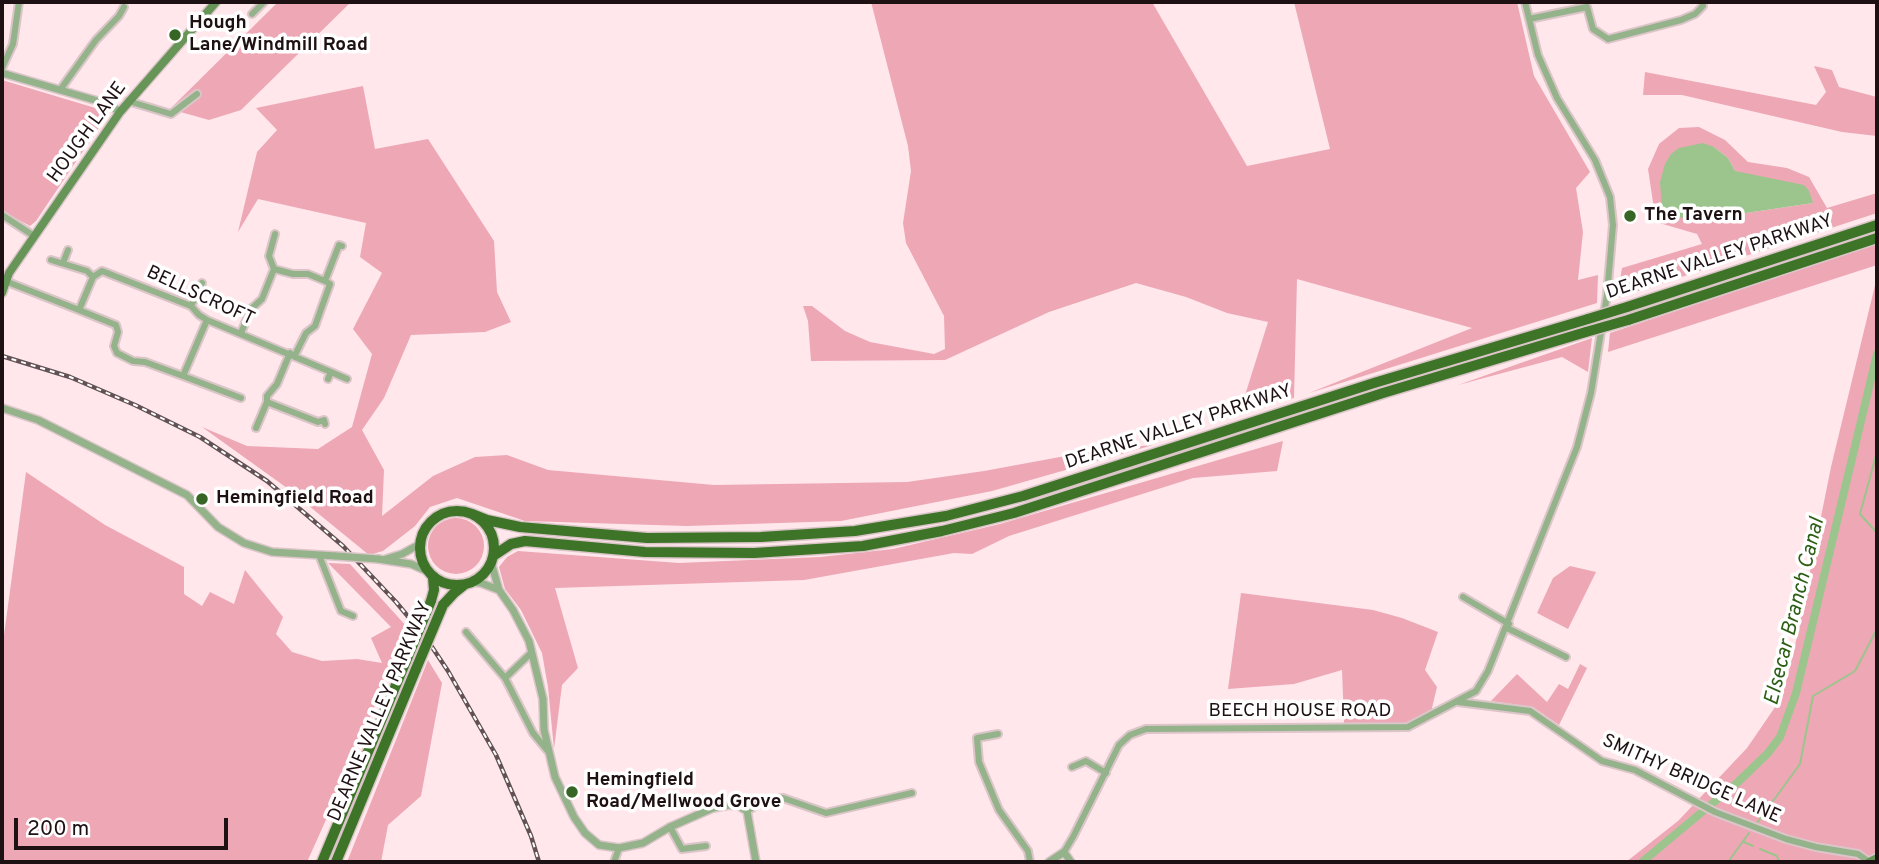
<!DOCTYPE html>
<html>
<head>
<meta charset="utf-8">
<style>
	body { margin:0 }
	#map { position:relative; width:1879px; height:864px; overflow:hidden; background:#ffe7eb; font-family:Overpass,sans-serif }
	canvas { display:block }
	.frame { position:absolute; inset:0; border:4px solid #1e1114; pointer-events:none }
	.scale { position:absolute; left:14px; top:818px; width:214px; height:32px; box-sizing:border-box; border:4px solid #1e1114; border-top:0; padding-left:9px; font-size:21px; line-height:24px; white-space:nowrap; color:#1e1114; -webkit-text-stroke:5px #fff; paint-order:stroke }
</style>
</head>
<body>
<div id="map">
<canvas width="1879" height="864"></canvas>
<div class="frame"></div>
<div class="scale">200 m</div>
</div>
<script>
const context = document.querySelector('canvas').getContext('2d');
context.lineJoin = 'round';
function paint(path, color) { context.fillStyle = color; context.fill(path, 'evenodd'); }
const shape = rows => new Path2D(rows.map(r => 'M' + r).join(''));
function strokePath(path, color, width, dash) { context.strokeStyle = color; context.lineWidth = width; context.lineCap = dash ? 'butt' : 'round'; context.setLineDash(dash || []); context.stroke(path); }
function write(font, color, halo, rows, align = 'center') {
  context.font = font + ' Overpass,sans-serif'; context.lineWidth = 7; context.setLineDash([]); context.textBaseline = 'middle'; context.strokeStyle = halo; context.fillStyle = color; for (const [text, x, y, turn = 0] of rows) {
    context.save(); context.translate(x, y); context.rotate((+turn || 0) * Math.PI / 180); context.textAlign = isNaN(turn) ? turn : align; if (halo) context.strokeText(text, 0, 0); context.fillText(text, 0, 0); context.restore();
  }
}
paint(shape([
	[278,2,351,2,241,110,209,120,170,109],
	[871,2,1152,2,1247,166,1330,149,1294,2,1517,2,1534,76,1590,172,1576,188,1583,232,1578,280,1598,275,1597,303,1309,393,1472,328,1297,279,1294,398,1241,408,1268,322,1227,313,1186,297,1136,283,1049,312,945,360,811,361,808,321,803,306,812,306,845,331,870,342,934,354,945,349,944,316,906,243,903,223,911,171,908,146],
	[1814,66,1832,70,1839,87,1877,97,1877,136,1842,132,1682,95,1643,95,1645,72,1816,105,1826,92],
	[2,80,102,110,106,117,36,221,30,226,2,211],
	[363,86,375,149,428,139,494,241,497,292,511,322,485,332,411,335,384,398,362,430,384,470,382,516,433,476,475,457,507,455,548,470,714,485,907,482,984,471,1098,450,1153,445,992,491,841,521,687,526,525,521,457,498,430,507,415,526,383,551,369,555,287,488,202,427,247,446,318,449,352,427,372,354,353,329,382,273,360,257,366,223,258,199,238,232,257,152,277,130,256,108],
	[1699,127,1725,140,1748,162,1787,168,1809,177,1827,208,1877,193,1877,213,1617,298,1622,268,1702,244,1697,234,1656,222,1648,169,1659,144,1679,128],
	[1714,147,1728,158,1735,171,1813,203,1746,213,1716,221,1695,223,1684,218],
	[1877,244,1877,265,1608,352,1610,333],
	[1877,277,1877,862,1626,862,1678,821,1747,748,1782,697,1794,651,1831,467],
	[1592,338,1588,372,1562,357,1458,385],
	[1283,441,1277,471,1193,478,1009,536,972,554,954,553,804,580,555,588,578,668,562,685,554,749,548,687,542,653,521,610,505,589,499,567,507,557,518,551,679,563,820,557,893,549,1000,524],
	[26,472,105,525,184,567,184,594,202,606,210,592,234,604,245,570,283,617,276,634,292,652,322,661,357,659,382,663,371,638,391,627,328,563,350,564,407,627,347,773,307,862,2,862,2,650],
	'428 546a28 28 0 1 1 56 0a28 28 0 1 1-56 0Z',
	[1570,566,1596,572,1568,629,1537,613,1553,578],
	[1241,593,1373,610,1402,618,1438,632,1425,670,1437,687,1431,712,1406,723,1344,723,1342,670,1294,684,1228,689],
	[428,660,442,683,421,796,388,825,381,862,347,862],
	[1580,664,1587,668,1559,725,1533,707,1491,701,1517,674,1547,702,1559,684,1568,689]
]), '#eea7b5');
paint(shape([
	[1703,143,1714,147,1728,158,1735,171,1804,185,1809,191,1813,203,1746,213,1716,221,1695,223,1684,218,1670,216,1662,208,1660,182,1665,164,1671,154,1679,148]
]), '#9bc58d');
strokePath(shape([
	[1877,452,1860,514,1877,533],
	[1757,823,1800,764,1813,696,1855,671,1877,629],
	[1744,842,1753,846],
	[1760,849,1777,856,1779,862],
	[1728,862,1749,833]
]), '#9bc58d', 2);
strokePath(shape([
	[1642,862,1738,782,1768,753,1780,737,1796,693,1877,354]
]), '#9bc58d', 8);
const minor = shape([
	[252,14,264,2],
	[1529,19,1587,7,1593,29,1608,39,1681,20,1695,14,1703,6,1702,2],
	[2,68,13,44,19,2],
	[60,90,96,40,119,16,124,7],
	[128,101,171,114,197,94],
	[2,215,34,236],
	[51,260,87,271,93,277],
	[63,263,68,250],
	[274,269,293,274,308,274,325,281,339,245,342,246],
	[274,269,269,256,275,234],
	[93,277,102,271,191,306,199,315,207,320,331,372,328,379],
	[5,281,79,310,93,277],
	[191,306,202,283],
	[79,310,116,325,118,332,114,346,117,353,133,361,145,362,183,376],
	[207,320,183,376,241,398],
	[241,333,251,309,262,299,274,269],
	[295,355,306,333,315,326,330,284,325,281],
	[331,372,347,379],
	[267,402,267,396,277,384,290,353],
	[256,428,267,402,318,422,324,420,325,424],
	[319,555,341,611,353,616],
	[1463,597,1509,624],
	[1507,628,1566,657],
	[466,632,505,678,533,733,547,750],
	[505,678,531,653],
	[1458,702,1530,711,1602,761,1635,770,1715,812,1786,839,1816,847,1858,854,1869,862],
	[998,734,977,738,979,762,999,810,1028,851,1030,862],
	[1072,767,1086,761,1106,773],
	[747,811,763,801,783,798,826,813,912,793],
	[670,827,682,849,706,846],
	[1064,852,1073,837,1119,745,1130,735,1146,729,1408,727,1476,691,1488,671,1577,447,1591,393,1607,295,1613,225,1610,197,1595,160,1557,98,1538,55,1525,2],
	[614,862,619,848]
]);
const tertiary = shape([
	[2,73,108,104,120,112],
	[2,408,38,420,187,495,218,527,244,543,272,552,336,556],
	[378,559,411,564,429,572],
	[386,559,402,554,420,544],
	[491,562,499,590,513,610,529,641,543,699,544,730,555,777,574,817,585,833,599,845,619,848,643,843,670,827,713,808,729,805,739,806,747,811,756,862],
	[471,582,481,583,499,590],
	[1049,862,1064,852,1071,862]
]);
const secondary = shape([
	[2,293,9,273,120,112,216,2],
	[1869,862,1877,858]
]);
const trunk = shape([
	[1627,307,1877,225],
	[1628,320,1877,238],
	'420 548a37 37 0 1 1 74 0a37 37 0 1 1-74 0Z',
	[472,514,487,520,520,527,647,538,761,537,855,531,946,516,1023,496,1374,383,1588,319],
	[493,556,511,544,525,541,645,552,754,553,863,546,942,531,1014,513,1383,393,1586,332],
	[431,601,434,590,433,577],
	[443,605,454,593,464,585],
	[322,862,406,661],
	[336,862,416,669]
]);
strokePath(minor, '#dbc5c9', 10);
strokePath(tertiary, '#dbc5c9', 10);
strokePath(secondary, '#dbc5c9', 11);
strokePath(trunk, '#dbc5c9', 13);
strokePath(minor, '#94b38a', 6);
strokePath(tertiary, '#94b38a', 7);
strokePath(secondary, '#679558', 8);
strokePath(trunk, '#3d7428', 10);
const rail = shape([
	[2,356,70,377,135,405,200,437,267,481,343,546,396,602,426,638,448,671,496,755,531,836,539,862]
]);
strokePath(rail, '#625255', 4.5);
strokePath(rail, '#fff', 2, [5]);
const tertiaryBridge = shape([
	[336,556,378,559]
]);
const trunkBridge = shape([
	[1588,319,1627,307],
	[1586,332,1628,320],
	[406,661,431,601],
	[416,669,443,605]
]);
strokePath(tertiaryBridge, '#dbc5c9', 10, []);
strokePath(trunkBridge, '#dbc5c9', 13, []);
strokePath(tertiaryBridge, '#94b38a', 7);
strokePath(trunkBridge, '#3d7428', 10);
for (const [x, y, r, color] of [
	[175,35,7,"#376525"],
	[1630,216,7,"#376525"],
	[202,499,7,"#376525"],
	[572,792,7,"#376525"]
]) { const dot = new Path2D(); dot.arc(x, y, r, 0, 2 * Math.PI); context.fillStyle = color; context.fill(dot); strokePath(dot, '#fff', 2.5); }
write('bold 19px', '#1e1114', '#fff', [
	["Hough",189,24],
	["Lane/Windmill Road",189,46],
	["The Tavern",1644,216],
	["Hemingfield Road",216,499],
	["Hemingfield",586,781],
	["Road/Mellwood Grove",586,803]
], 'left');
write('19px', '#1e1114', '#fff', [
	["HOUGH LANE",88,133,-54],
	["DEARNE VALLEY PARKWAY",1720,258,-18],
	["BELLSCROFT",200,297,25],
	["DEARNE VALLEY PARKWAY",1179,428,-18],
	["DEARNE VALLEY PARKWAY",381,712,-67],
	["BEECH HOUSE ROAD",1300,712],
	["SMITHY BRIDGE LANE",1691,780,24]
]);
write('italic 21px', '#2c5f15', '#fff', [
	["Elsecar Branch Canal",1796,612,-76]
]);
</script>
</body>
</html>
